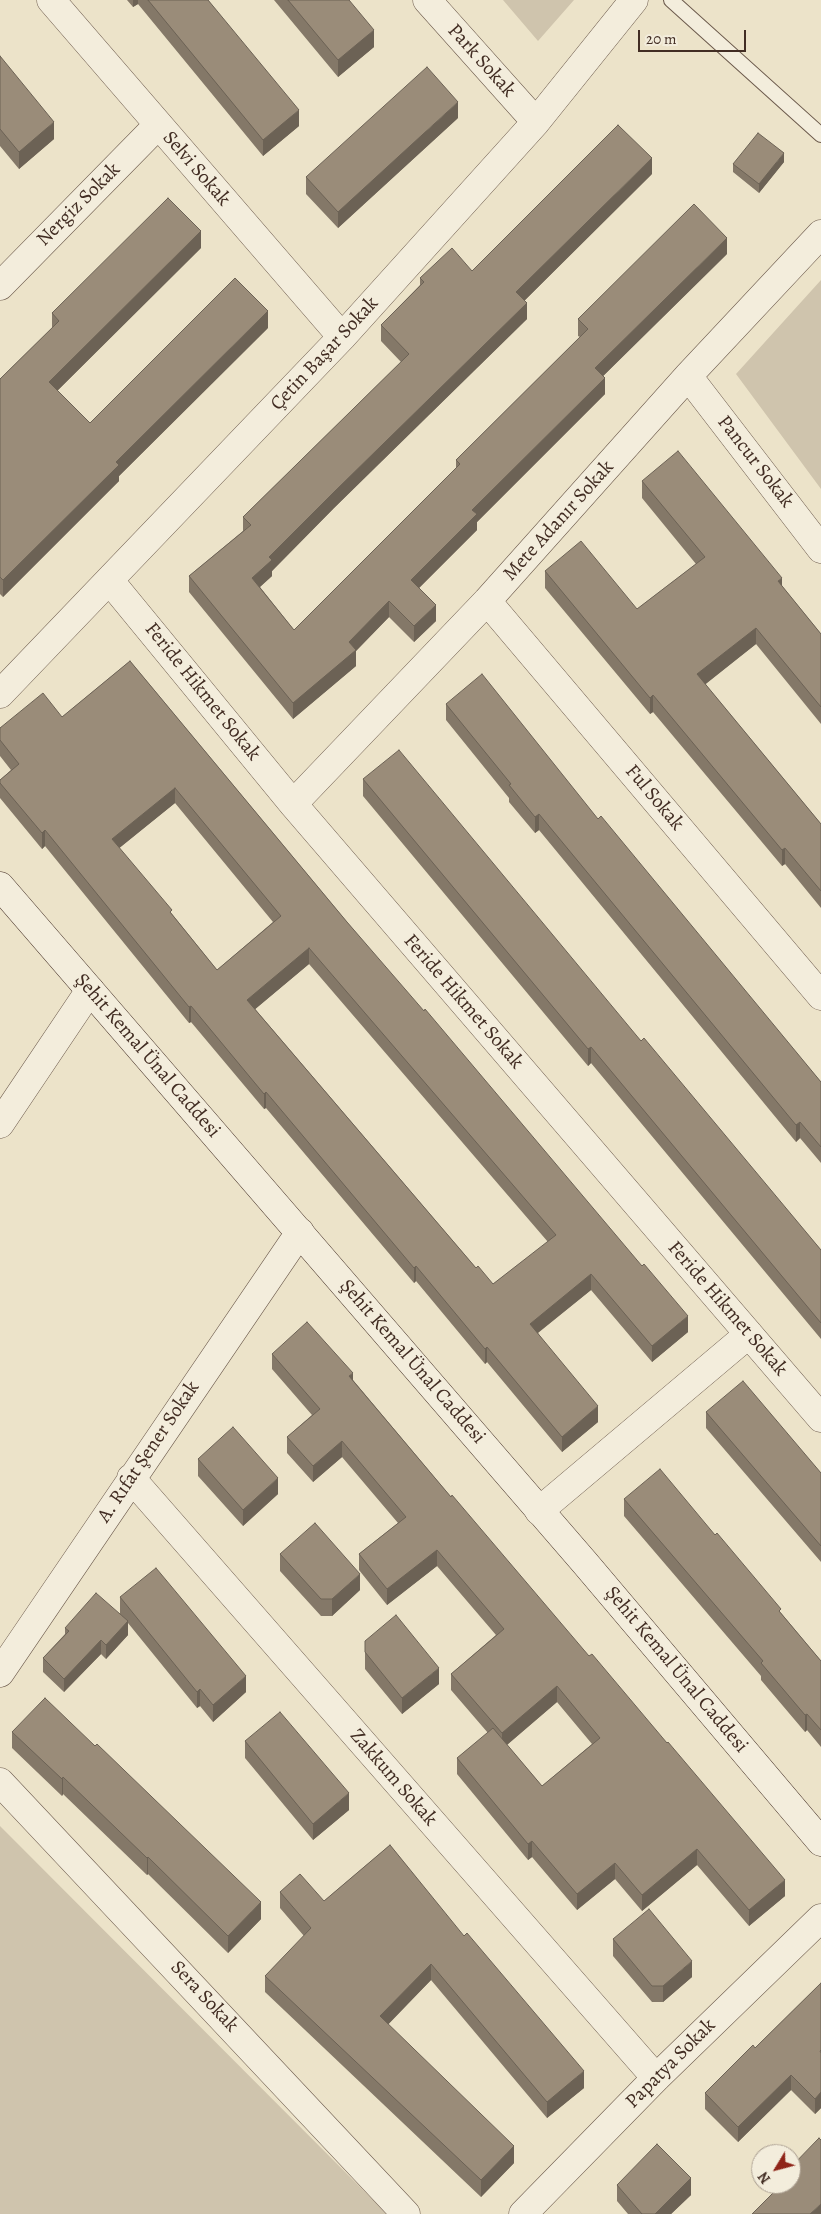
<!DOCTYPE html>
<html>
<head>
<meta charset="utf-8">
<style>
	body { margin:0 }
	#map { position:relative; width:821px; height:2214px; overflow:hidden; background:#ece3c9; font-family:Alegreya,serif }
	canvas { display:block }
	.north { position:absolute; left:751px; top:2144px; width:50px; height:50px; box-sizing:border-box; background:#f3eddc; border:1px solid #aca092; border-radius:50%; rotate:233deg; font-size:14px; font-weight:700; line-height:20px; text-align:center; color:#422d23 }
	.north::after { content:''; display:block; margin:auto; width:18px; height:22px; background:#8f2418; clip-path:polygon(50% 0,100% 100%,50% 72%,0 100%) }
	.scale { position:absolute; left:638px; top:30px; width:108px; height:22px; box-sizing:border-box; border:2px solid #422d23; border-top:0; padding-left:6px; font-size:15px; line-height:18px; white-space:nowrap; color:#422d23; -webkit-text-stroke:4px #f3eddc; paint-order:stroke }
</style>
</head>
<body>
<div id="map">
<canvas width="821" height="2214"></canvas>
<div class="north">N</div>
<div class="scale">20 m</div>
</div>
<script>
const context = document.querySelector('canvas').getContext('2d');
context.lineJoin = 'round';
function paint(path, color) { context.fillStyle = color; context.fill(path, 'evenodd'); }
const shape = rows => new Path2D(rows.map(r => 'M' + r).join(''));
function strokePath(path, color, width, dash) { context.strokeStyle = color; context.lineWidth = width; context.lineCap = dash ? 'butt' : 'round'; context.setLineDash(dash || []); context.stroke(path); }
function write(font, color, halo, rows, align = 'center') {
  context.font = font + ' Alegreya,serif'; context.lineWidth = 4; context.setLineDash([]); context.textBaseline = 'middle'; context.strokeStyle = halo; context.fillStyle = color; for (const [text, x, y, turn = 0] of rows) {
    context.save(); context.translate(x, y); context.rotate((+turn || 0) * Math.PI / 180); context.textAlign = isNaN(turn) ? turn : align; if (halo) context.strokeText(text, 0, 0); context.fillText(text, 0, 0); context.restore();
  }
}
paint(shape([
	[503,0,574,0,538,41],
	[821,280,821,489,736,374],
	[0,1826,387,2214,0,2214]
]), '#cfc4ad');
const lane = shape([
	[671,0,821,135]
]);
const street = shape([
	[51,0,342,337],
	[427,0,536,122],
	[0,286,158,125],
	[688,376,821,549],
	[110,581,293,804,821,1418],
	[487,601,821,996],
	[0,694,342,337,536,122,634,0],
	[293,804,487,601,688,376,821,234],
	[0,1124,90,990],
	[131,1478,656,2078],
	[539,1511,749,1334],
	[0,1673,300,1232],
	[0,1782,406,2214],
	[523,2214,656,2078,821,1918]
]);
const secondary = shape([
	[0,886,585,1563,821,1842]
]);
strokePath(lane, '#6c5a4c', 16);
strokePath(street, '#6c5a4c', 29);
strokePath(secondary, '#422d23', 29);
strokePath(lane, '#f3eddc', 14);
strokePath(street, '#f3eddc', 28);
strokePath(secondary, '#f3eddc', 28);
paint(shape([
	[127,0,208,0,299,126,263,156,138,4,133,7],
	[274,0,349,0,374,47,338,77],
	[0,56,54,139,19,169,0,146],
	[458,118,338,228,306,194,306,177],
	[784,162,759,193,733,172,733,164],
	[652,174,524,301,527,319,334,508,272,571,272,576,260,587,294,630,456,468,456,460,580,337,578,336,578,319,727,254,603,376,605,394,477,522,477,530,419,588,436,621,414,642,389,617,356,651,356,666,293,719,189,592,189,576,243,531,243,517,401,362,381,341,381,325,420,285,420,278,472,271],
	[201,248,57,391,90,423,268,328,119,476,119,481,3,597,0,594,0,379,52,328,52,313],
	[642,481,782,586,821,634,821,724,756,644,705,684,821,824,821,908,785,864,782,866,653,712,650,714,545,588,545,571,637,609,696,564,642,498],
	[130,661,688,1332,652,1362,591,1290,538,1333,598,1422,562,1452,487,1362,485,1364,416,1281,414,1283,266,1108,264,1109,191,1022,189,1023,45,846,42,849,0,798,0,780,11,770,0,756,0,728,62,717],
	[175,803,273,922,217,970,119,848],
	[309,964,548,1242,493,1284,476,1268,255,1009],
	[446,704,598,819,821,1082,821,1163,800,1138,796,1142,539,830,535,833,509,802,509,798,446,720],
	[363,779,641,1041,821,1250,821,1339,591,1063,588,1066,363,796],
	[272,1354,353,1380,785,1896,749,1926,697,1865,642,1911,615,1879,577,1910,532,1857,528,1860,457,1774,457,1758,488,1733,451,1690,451,1674,496,1635,437,1566,387,1605,359,1570,359,1554,398,1523,342,1457,313,1482,287,1453,287,1437,312,1415,272,1369],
	[557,1702,592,1744,542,1786,507,1745],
	[706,1412,821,1473,821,1562,706,1428],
	[198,1459,278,1494,243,1526,198,1476],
	[624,1499,781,1613,821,1661,821,1747,807,1730,805,1732,761,1680,761,1676,624,1516],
	[280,1554,360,1590,332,1616,321,1616,280,1571],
	[120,1597,246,1692,213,1722,200,1706,197,1708,128,1623,128,1635,106,1659,101,1654,64,1692,43,1672,43,1658,65,1634,65,1628,122,1616,120,1614],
	[365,1641,439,1684,402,1714,365,1669],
	[12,1732,261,1919,228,1953,148,1874,147,1875,63,1794,62,1796,12,1748],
	[245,1741,349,1810,313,1840,245,1758],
	[390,1845,584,2088,547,2118,431,1980,388,2024,514,2163,481,2197,265,1992,265,1976,304,1936,280,1908,280,1892,324,1901],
	[613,1939,692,1977,663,2002,652,2002,613,1956],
	[821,1983,821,2108,815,2114,791,2090,738,2142,705,2109,705,2093,755,2048],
	[821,2140,772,2194,772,2186],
	[617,2185,691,2195,671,2214,628,2214,617,2201]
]), '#847868');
paint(shape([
	[133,0,138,0,138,4,133,7],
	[374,30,374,47,338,77,338,60],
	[458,102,458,118,338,228,338,212],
	[299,110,299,126,263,156,263,140],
	[54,122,54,139,19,169,19,152],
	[784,153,784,162,759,193,759,184],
	[652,158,652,174,516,309,516,292],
	[201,231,201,248,49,399,49,382],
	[727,238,727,254,595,384,595,368],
	[527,303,527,319,334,508,272,571,272,576,252,594,252,578,269,557,334,492],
	[268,311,268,328,119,476,119,481,3,597,3,580,116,462],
	[605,378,605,394,477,522,477,530,411,596,411,580,472,510],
	[782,578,782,595,778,581],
	[389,601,389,617,356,651,356,666,293,719,293,703,349,642],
	[436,605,436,621,414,642,414,626],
	[756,628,756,644,697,691,697,674],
	[653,695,653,712,650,714,650,698],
	[175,788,175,803,112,854,112,839],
	[539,814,539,830,535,833,535,817],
	[45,830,45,846,42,849,42,833],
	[785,848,785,864,782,866,782,850],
	[309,948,309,964,247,1016,247,1000],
	[191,1006,191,1022,189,1023,189,1007],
	[591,1047,591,1063,588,1066,588,1049],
	[266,1092,266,1108,264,1109,264,1094],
	[800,1122,800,1138,796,1142,796,1125],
	[416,1266,416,1281,414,1283,414,1268],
	[591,1274,591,1290,530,1339,530,1324],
	[688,1316,688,1332,652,1362,652,1346],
	[487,1347,487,1362,485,1364,485,1349],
	[353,1373,353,1389,349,1376],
	[598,1406,598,1422,562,1452,562,1437],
	[342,1441,342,1457,313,1482,313,1466],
	[278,1478,278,1494,243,1526,243,1510],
	[437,1550,437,1566,387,1605,387,1589],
	[360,1574,360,1590,332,1616,332,1599],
	[128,1621,128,1635,106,1659,106,1645],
	[101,1640,101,1654,64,1692,64,1679],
	[439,1668,439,1684,402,1714,402,1698],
	[246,1676,246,1692,213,1722,213,1705],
	[557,1686,557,1702,502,1749,502,1733],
	[200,1689,200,1706,197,1708,197,1692],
	[807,1714,807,1730,805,1732,805,1715],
	[63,1777,63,1794,62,1796,62,1779],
	[349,1793,349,1810,313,1840,313,1824],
	[532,1841,532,1857,528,1860,528,1844],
	[697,1849,697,1865,642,1911,642,1895],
	[148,1857,148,1874,147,1875,147,1858],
	[615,1863,615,1879,577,1910,577,1894],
	[785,1880,785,1896,749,1926,749,1910],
	[261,1902,261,1919,228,1953,228,1936],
	[692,1961,692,1977,663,2002,663,1986],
	[431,1964,431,1980,380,2033,380,2016],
	[584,2071,584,2088,547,2118,547,2102],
	[791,2075,791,2090,738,2142,738,2127],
	[821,2092,821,2108,815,2114,815,2099],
	[514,2146,514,2163,481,2197,481,2180],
	[691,2178,691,2195,671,2214,655,2214],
	[821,2204,821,2214,810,2214]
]), '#6c6255');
const building = shape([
	[148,0,208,0,299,110,263,140,148,0],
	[288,0,349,0,374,30,338,60,288,0],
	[0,56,54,122,19,152,0,129,0,56],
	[427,67,458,102,338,212,306,177,427,67],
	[618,125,652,158,516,292,527,303,334,492,269,557,272,560,252,578,294,630,460,464,456,460,588,329,578,319,694,204,727,238,595,368,605,378,472,510,477,514,411,580,436,605,414,626,389,601,349,642,356,650,293,703,189,576,251,525,243,517,409,354,381,325,424,282,420,278,452,248,472,271,618,125],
	[758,133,784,153,759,184,733,164,758,133],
	[168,198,201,231,49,382,90,423,235,278,268,311,116,462,119,465,3,580,0,577,0,379,59,321,52,313,168,198],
	[678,451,782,578,778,581,821,634,821,707,756,628,697,674,821,824,821,891,785,848,782,850,653,695,650,698,545,571,581,541,637,609,705,557,642,481,678,451],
	[130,661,347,922,424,1011,425,1009,642,1266,644,1264,688,1316,652,1346,591,1274,530,1324,598,1406,562,1437,487,1347,485,1349,416,1266,414,1268,266,1092,264,1094,191,1006,189,1007,45,830,42,833,0,783,0,780,19,764,0,740,0,728,43,693,62,717,130,661],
	[175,788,281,916,217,970,170,912,172,910,112,839,175,788],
	[309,948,556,1235,493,1284,478,1266,476,1268,247,1000,309,948],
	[482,674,598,819,601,816,821,1082,821,1147,800,1122,796,1125,539,814,535,817,509,785,511,784,446,704,482,674],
	[399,750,641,1041,644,1038,821,1250,821,1323,591,1047,588,1049,363,779,399,750],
	[307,1322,353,1373,349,1376,451,1497,452,1495,589,1656,592,1654,667,1743,668,1742,785,1880,749,1910,697,1849,642,1895,615,1863,577,1894,532,1841,528,1844,457,1758,493,1728,542,1786,600,1738,557,1686,502,1733,451,1674,504,1629,437,1550,387,1589,359,1554,406,1517,342,1441,313,1466,287,1437,320,1409,272,1354,307,1322],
	[743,1381,821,1473,821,1546,706,1412,743,1381],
	[233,1427,278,1478,243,1510,198,1459,233,1427],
	[660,1469,715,1535,717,1533,781,1609,779,1611,821,1661,821,1730,807,1714,805,1715,761,1663,763,1661,624,1499,660,1469],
	[315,1523,360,1574,332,1599,321,1599,280,1554,315,1523],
	[156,1568,246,1676,213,1705,200,1689,197,1692,120,1597,156,1568],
	[96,1593,128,1621,106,1645,101,1640,64,1679,43,1658,69,1631,65,1628,96,1593],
	[396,1615,439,1668,402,1698,365,1652,365,1641,396,1615],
	[45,1698,95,1746,97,1744,261,1902,228,1936,148,1857,147,1858,63,1777,62,1779,12,1732,45,1698],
	[280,1712,349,1793,313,1824,245,1741,280,1712],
	[390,1845,464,1936,467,1933,584,2071,547,2102,431,1964,380,2016,514,2146,481,2180,265,1976,311,1928,280,1892,300,1874,324,1901,390,1845],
	[649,1909,692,1961,663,1986,652,1986,613,1939,649,1909],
	[821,1983,821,2050,820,2051,821,2053,821,2092,815,2099,791,2075,738,2127,705,2093,753,2045,755,2048,821,1983],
	[819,2138,821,2140,821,2204,810,2214,752,2214,776,2190,772,2186,774,2184,791,2184,791,2167,819,2138],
	[657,2144,691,2178,655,2214,642,2214,617,2185,657,2144]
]);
paint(building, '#9a8c79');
strokePath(building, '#6c6255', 1);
write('20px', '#422d23', '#f3eddc', [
	["Park Sokak",481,61,48],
	["Selvi Sokak",196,169,49],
	["Nergiz Sokak",79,205,-45],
	["Çetin Başar Sokak",325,354,-47],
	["Pancur Sokak",755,462,52],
	["Mete Adanır Sokak",559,521,-48],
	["Feride Hikmet Sokak",202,692,51],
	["Ful Sokak",654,798,50],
	["Feride Hikmet Sokak",463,1002,49],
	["Şehit Kemal Ünal Caddesi",147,1056,49],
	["Feride Hikmet Sokak",727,1309,49],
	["Şehit Kemal Ünal Caddesi",412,1362,49],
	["A. Rıfat Şener Sokak",149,1452,-56],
	["Şehit Kemal Ünal Caddesi",676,1670,50],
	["Zakkum Sokak",393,1778,49],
	["Sera Sokak",204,1997,47],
	["Papatya Sokak",671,2064,-45]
]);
</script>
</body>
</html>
